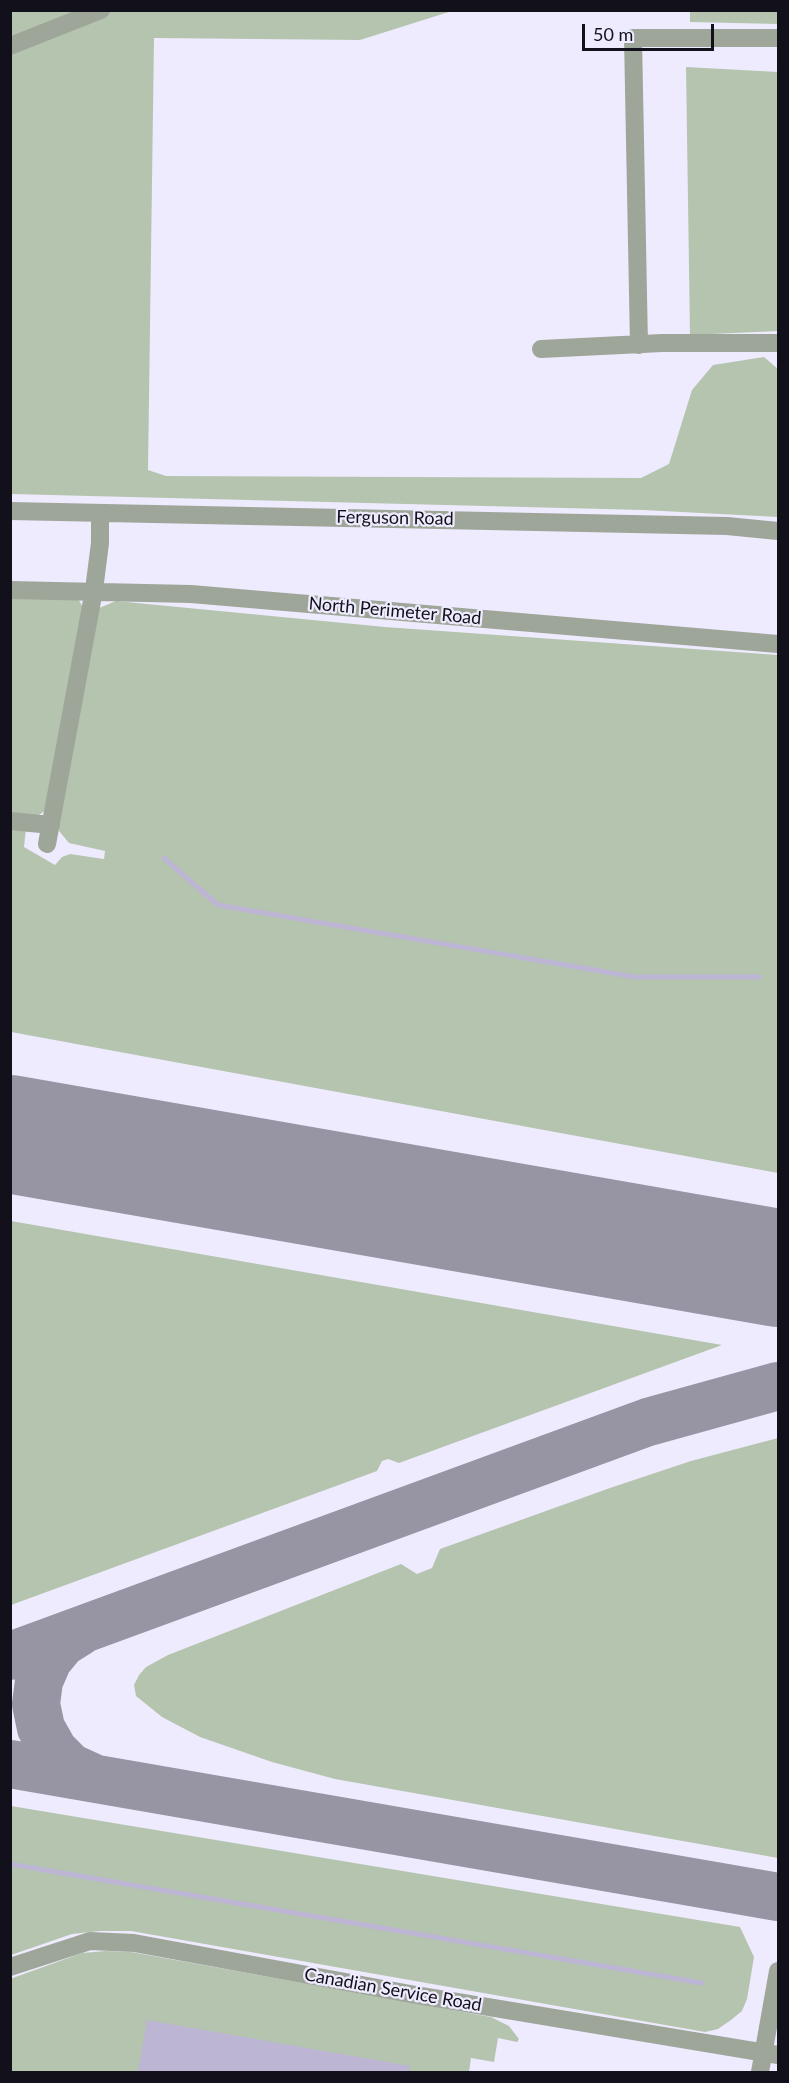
<!DOCTYPE html>
<html>
<head>
<meta charset="utf-8">
<style>
	body { margin:0 }
	#map { position:relative; width:789px; height:2083px; overflow:hidden; background:#efebfe; font-family:Lato,sans-serif }
	canvas { display:block }
	.frame { position:absolute; inset:0; border:12px solid #12101a; pointer-events:none }
	.scale { position:absolute; left:582px; top:24px; width:132px; height:27px; box-sizing:border-box; border:3px solid #12101a; border-top:0; padding-left:8px; font-size:18px; line-height:21px; white-space:nowrap; color:#12101a; -webkit-text-stroke:4px #efebfe; paint-order:stroke }
</style>
</head>
<body>
<div id="map">
<canvas width="789" height="2083"></canvas>
<div class="frame"></div>
<div class="scale">50 m</div>
</div>
<script>
const context = document.querySelector('canvas').getContext('2d');
context.lineJoin = 'round';
function paint(path, color) { context.fillStyle = color; context.fill(path, 'evenodd'); }
const shape = rows => new Path2D(rows.map(r => 'M' + r).join(''));
function strokePath(path, color, width, dash) { context.strokeStyle = color; context.lineWidth = width; context.lineCap = dash ? 'butt' : 'round'; context.setLineDash(dash || []); context.stroke(path); }
function write(font, color, halo, rows, align = 'center') {
  context.font = font + ' Lato,sans-serif'; context.lineWidth = 4.5; context.setLineDash([]); context.textBaseline = 'middle'; context.strokeStyle = halo; context.fillStyle = color; for (const [text, x, y, turn = 0] of rows) {
    context.save(); context.translate(x, y); context.rotate((+turn || 0) * Math.PI / 180); context.textAlign = isNaN(turn) ? turn : align; if (halo) context.strokeText(text, 0, 0); context.fillText(text, 0, 0); context.restore();
  }
}
paint(shape([
	[11,11,452,11,360,40,154,38,148,470,166,476,641,478,669,464,692,390,713,365,764,357,778,369,778,517,643,510,11,494],
	[690,11,778,11,778,24,690,22],
	[686,67,778,72,778,331,690,335],
	[10,597,78,599,83,607,46,810,36,817,11,814],
	[116,601,385,627,778,655,778,1173,11,1032,10,826,26,828,24,847,55,865,62,857,70,854,104,859,105,851,69,843,59,831,58,822,99,608],
	[11,1221,722,1345,399,1463,388,1459,382,1461,377,1471,11,1605],
	[778,1438,778,1858,335,1779,272,1762,200,1737,162,1717,136,1696,134,1685,139,1675,146,1667,168,1655,401,1564,417,1574,432,1568,440,1549,610,1488,691,1461],
	[11,1806,740,1927,754,1957,747,1999,742,2011,731,2020,718,2029,705,2032,131,1931,100,1931,72,1934,11,1955],
	[106,1951,131,1952,491,2017,509,2026,519,2039,517,2042,498,2038,494,2062,471,2058,469,2072,11,2072,10,1979,82,1953]
]), '#b5c4ae');
paint(shape([
	[147,2020,410,2066,409,2072,138,2072]
]), '#bcb5d3');
strokePath(shape([
	[164,858,218,905,635,977,759,977],
	[10,1864,702,1983]
]), '#bcb5d3', 5);
strokePath(shape([
	[78,1633,62,1643,48,1660,39,1681,36,1704,41,1728,54,1751,70,1767,92,1777],
	[10,1656,648,1422,778,1386],
	[10,1764,778,1897]
]), '#9794a4', 48);
strokePath(shape([
	[10,1134,778,1268]
]), '#9794a4', 118);
strokePath(shape([
	[10,46,101,10],
	[639,345,633,38,778,38],
	[541,349,662,343,778,343],
	[10,511,727,526,778,531],
	[10,590,191,594,778,644],
	[10,821,51,825],
	[47,844,94,590,100,543,100,513],
	[10,1967,90,1941,134,1943,416,1995,778,2055],
	[760,2072,778,1971]
]), '#9ea69a', 18);
write('18px', '#12101a', '#efebfe', [
	["Ferguson Road",395,518,1],
	["North Perimeter Road",395,611,5],
	["Canadian Service Road",393,1990,10]
]);
</script>
</body>
</html>
